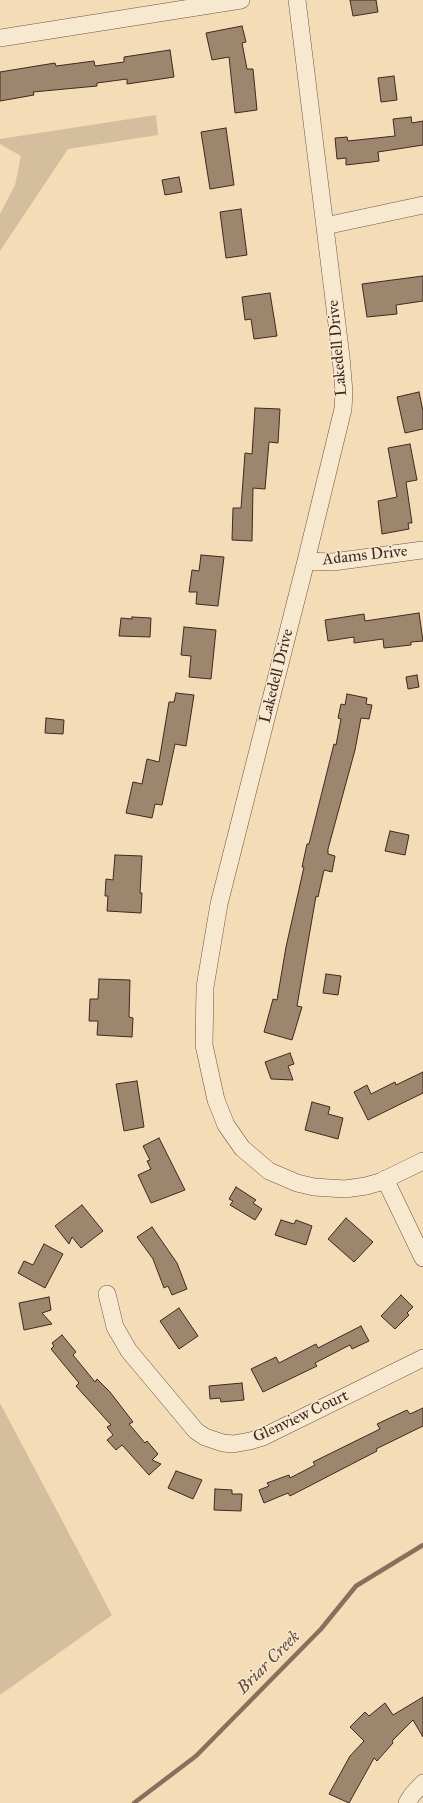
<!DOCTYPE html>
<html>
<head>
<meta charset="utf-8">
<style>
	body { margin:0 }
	canvas { display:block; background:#f3dcb6 }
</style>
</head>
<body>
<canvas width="423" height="1803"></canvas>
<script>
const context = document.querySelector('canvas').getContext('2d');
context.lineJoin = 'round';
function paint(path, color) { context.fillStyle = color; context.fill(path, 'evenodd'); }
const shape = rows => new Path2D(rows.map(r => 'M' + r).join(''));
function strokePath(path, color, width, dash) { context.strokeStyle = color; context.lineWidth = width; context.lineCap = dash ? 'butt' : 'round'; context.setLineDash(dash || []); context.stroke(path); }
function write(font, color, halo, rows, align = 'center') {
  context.font = font + ' "IM FELL Great Primer",serif'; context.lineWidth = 3; context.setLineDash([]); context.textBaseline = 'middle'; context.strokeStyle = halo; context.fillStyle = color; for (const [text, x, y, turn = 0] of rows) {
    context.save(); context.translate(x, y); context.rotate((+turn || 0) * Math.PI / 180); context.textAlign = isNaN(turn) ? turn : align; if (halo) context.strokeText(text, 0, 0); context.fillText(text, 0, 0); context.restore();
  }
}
paint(shape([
	[156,115,158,135,68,149,0,251,0,214,15,185,21,156,0,144,0,139],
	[0,1403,112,1615,0,1695]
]), '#d5be9d');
strokePath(shape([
	[134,1803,196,1756,321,1629,356,1586,423,1545]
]), '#87705c', 4.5);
const building = shape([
	[350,0,376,0,378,12,353,16,350,0],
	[242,26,246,42,242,43,247,69,253,69,257,110,235,113,229,57,212,60,206,33,242,26],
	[170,50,174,77,127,84,127,79,97,83,97,86,33,92,34,95,0,101,0,72,55,63,56,66,94,61,95,66,124,62,124,57,170,50],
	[394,76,397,100,381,102,378,78,394,76],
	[411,117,412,123,423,121,423,145,378,152,379,161,372,162,346,165,346,158,337,159,335,138,347,137,348,141,395,136,393,119,411,117],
	[226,128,234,185,210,189,201,132,226,128],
	[179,177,182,192,165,195,162,180,179,177],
	[241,209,247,255,226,258,220,212,241,209],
	[423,276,423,301,396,305,397,314,367,317,362,284,423,276],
	[270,293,277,336,254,339,251,319,245,320,242,297,270,293],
	[419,392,423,411,423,429,405,433,397,397,419,392],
	[255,408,280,409,278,443,269,442,265,489,253,488,252,541,232,540,233,508,241,508,245,453,252,454,255,408],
	[410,444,417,480,406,482,412,523,408,523,409,529,382,534,378,501,397,497,388,448,410,444],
	[201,555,224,557,218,606,196,604,197,592,189,592,192,570,199,571,201,555],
	[419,613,423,641,411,642,411,645,384,648,383,639,354,643,354,637,328,641,325,620,364,614,365,621,419,613],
	[132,617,151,618,150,637,119,636,121,618,132,619,132,617],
	[184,627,216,630,211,679,189,677,191,656,181,655,184,627],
	[417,675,419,687,408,689,406,677,417,675],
	[176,693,194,695,186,746,175,744,162,805,155,804,152,818,126,813,133,782,142,784,147,759,159,762,169,702,174,702,176,693],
	[347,694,367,698,366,704,372,705,369,719,361,718,355,750,328,849,328,854,335,856,332,872,324,870,318,897,316,896,297,1006,302,1007,292,1040,264,1032,273,999,277,1000,286,947,304,867,302,867,307,844,309,844,334,744,336,745,341,719,338,718,341,704,345,705,347,694],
	[46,718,64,720,63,734,45,733,46,718],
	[390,831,409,835,405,855,385,851,390,831],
	[115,855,142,856,140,893,142,893,141,913,107,911,108,896,105,896,106,879,113,880,115,855],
	[326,974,341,976,338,995,323,993,326,974],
	[99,979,130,980,129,1017,133,1018,132,1037,97,1035,98,1021,89,1021,90,999,98,999,99,979],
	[290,1053,294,1064,288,1066,293,1080,271,1079,265,1062,290,1053],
	[423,1072,423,1093,368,1120,354,1092,367,1085,371,1094,395,1082,396,1085,423,1072],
	[137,1081,144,1127,124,1131,116,1084,137,1081],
	[312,1102,330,1107,328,1114,343,1118,338,1139,305,1130,312,1102],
	[159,1138,185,1190,151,1203,138,1175,151,1169,147,1161,150,1160,143,1146,159,1138],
	[236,1187,256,1200,253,1203,262,1209,255,1220,230,1205,233,1201,229,1199,236,1187],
	[82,1205,103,1231,81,1248,72,1237,69,1244,55,1226,82,1205],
	[346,1218,373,1242,354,1262,328,1239,346,1218],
	[281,1220,294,1224,296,1220,312,1226,306,1245,275,1235,281,1220],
	[152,1227,177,1263,187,1289,172,1295,168,1286,164,1288,153,1259,137,1237,152,1227],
	[44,1244,63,1254,45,1288,18,1273,24,1261,33,1265,44,1244],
	[401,1295,413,1307,407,1313,409,1315,395,1329,381,1316,401,1295],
	[49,1297,51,1310,42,1313,52,1324,24,1330,19,1303,49,1297],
	[179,1308,198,1336,179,1349,160,1321,179,1308],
	[361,1326,369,1341,352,1349,350,1345,340,1350,315,1363,317,1366,263,1392,251,1369,276,1357,279,1363,316,1344,318,1348,361,1326],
	[62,1335,76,1352,73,1355,95,1382,97,1379,110,1392,133,1422,129,1424,145,1443,147,1441,158,1454,152,1460,161,1464,149,1475,122,1445,116,1450,107,1440,113,1435,107,1427,111,1425,76,1386,79,1383,51,1349,54,1346,52,1343,62,1335],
	[242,1383,244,1400,221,1402,220,1398,210,1399,209,1386,242,1383],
	[423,1408,423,1426,376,1449,377,1451,290,1496,288,1493,264,1503,259,1490,269,1486,267,1483,289,1475,290,1478,315,1465,313,1462,380,1429,377,1424,407,1410,410,1414,423,1408],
	[176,1471,202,1480,193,1499,168,1488,176,1471],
	[215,1489,232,1490,232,1494,242,1494,241,1511,214,1510,215,1489],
	[423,1697,423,1737,413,1720,392,1741,393,1743,377,1761,374,1758,349,1803,329,1794,350,1756,364,1741,350,1727,365,1712,369,1716,385,1703,393,1715,423,1697]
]);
paint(building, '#9d866e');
strokePath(building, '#402921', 1);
const street = shape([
	[297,0,341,357,344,392,343,409,306,561,219,904,205,987,204,1045,216,1100,226,1125,242,1148,269,1171,297,1183,314,1187,345,1189,366,1186,380,1182,423,1161],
	[0,38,241,0],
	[325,226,423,205],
	[306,561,333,562,423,550],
	[385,1179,423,1258],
	[107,1294,115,1327,129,1351,196,1431,205,1437,223,1443,233,1444,250,1441,263,1437,423,1358],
	[407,1803,412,1795,423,1783]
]);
strokePath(street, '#6d5646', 18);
strokePath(street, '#f7e8d0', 17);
write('16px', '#402921', '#f7e8d0', [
	["Lakedell Drive",338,348,-95],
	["Adams Drive",365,556,-6],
	["Lakedell Drive",277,676,-76],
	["Glenview Court",301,1417,-25]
]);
write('italic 17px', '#634c3e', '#f7e8d0', [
	["Briar Creek",269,1663,-45]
]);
</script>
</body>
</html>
